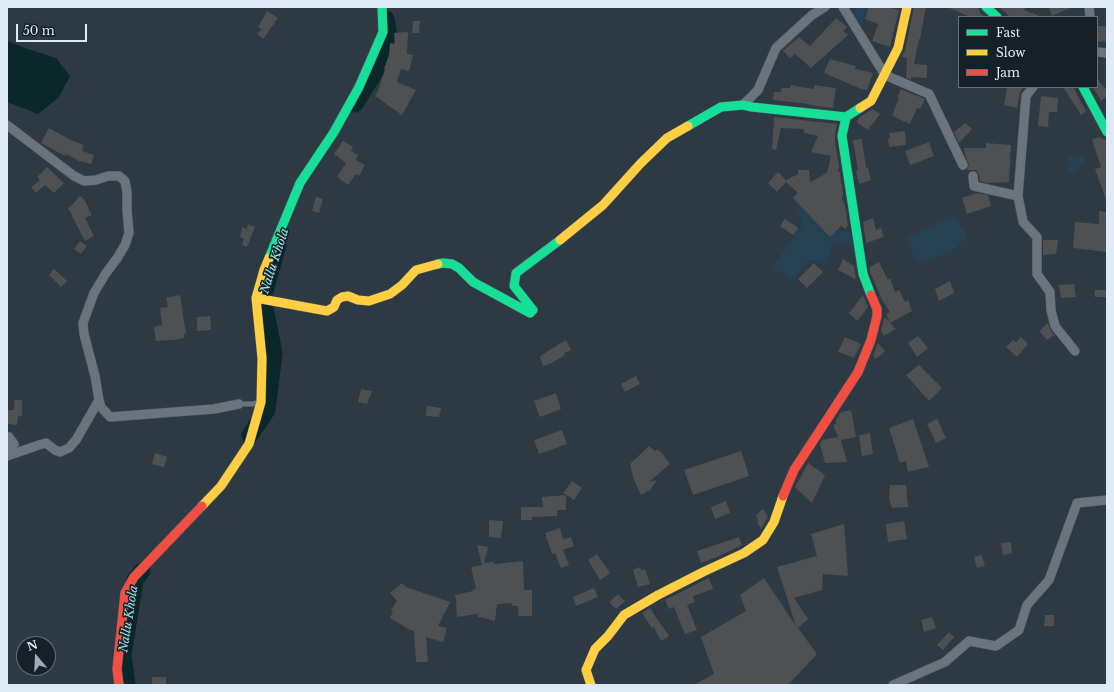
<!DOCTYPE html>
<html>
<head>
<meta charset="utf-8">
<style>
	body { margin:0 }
	#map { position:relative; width:1114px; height:692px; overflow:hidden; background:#2d3943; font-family:"Libre Baskerville",serif }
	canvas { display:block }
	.frame { position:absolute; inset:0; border:8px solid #deebf7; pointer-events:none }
	.legend { position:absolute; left:958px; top:16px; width:140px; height:72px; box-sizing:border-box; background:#162028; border:1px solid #66717b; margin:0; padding:5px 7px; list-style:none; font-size:12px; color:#deebf7 }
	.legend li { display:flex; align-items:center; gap:8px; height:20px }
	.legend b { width:20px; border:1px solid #66717b }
	.north { position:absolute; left:16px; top:636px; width:40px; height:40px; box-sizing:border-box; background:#162028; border:1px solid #66717b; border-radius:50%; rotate:341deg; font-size:11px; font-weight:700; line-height:16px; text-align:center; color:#deebf7 }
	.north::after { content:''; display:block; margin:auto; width:14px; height:18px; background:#a0adb8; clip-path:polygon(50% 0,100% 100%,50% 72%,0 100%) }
	.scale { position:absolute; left:16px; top:24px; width:71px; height:18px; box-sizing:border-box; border:2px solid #deebf7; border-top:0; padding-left:5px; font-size:12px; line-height:14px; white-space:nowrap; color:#deebf7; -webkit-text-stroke:3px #162028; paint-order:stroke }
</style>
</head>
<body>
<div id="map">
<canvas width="1114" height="692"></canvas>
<div class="frame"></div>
<ul class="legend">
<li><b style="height:5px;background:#16e098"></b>Fast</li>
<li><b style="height:5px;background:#ffcf43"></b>Slow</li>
<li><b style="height:5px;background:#f24e42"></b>Jam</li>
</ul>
<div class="north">N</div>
<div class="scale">50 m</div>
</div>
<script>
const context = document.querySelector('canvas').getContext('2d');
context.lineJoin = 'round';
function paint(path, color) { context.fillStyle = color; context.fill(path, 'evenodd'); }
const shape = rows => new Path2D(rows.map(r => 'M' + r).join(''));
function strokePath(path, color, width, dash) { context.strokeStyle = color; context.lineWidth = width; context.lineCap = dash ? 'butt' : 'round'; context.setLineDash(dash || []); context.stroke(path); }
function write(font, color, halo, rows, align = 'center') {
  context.font = font + ' "Libre Baskerville",serif'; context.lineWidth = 3; context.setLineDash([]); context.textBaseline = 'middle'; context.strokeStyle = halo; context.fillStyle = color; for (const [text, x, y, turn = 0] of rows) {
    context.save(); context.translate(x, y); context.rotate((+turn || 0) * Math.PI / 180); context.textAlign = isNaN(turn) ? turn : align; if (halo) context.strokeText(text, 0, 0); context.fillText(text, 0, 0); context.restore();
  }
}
paint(shape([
	[856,7,877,7,872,22,865,19,860,26,851,14],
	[1083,155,1085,163,1079,164,1077,174,1068,173,1068,157],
	[800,191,834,226,846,232,850,230,852,248,834,240,827,265,811,259,792,281,772,267,803,224,797,208,792,197],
	[954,215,968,237,951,253,933,259,916,263,906,239]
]), '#264054');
paint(shape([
	[7,41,28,49,56,58,70,76,59,97,38,114,7,102]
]), '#0a272a');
strokePath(shape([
	[355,104,381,62,388,30,386,19],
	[250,435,267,410,274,353,263,298,278,245],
	[127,685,123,655,135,580,142,571]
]), '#0a272a', 17);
paint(shape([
	[869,7,887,7,899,10,890,47,872,41,878,24,865,19],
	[914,7,926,7,920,39,919,39,914,64,927,65,927,78,911,77,911,80,906,78,907,58,902,57,905,50],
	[947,7,978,7,980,13,984,17,970,17],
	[999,7,1026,7,1024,10,1040,16,1040,17,1010,17],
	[1049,7,1072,7,1052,16],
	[267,11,278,18,263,39,257,34,262,29,258,27],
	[836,18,847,27,843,31,848,35,811,68,795,54,790,58,783,51,799,37,810,46],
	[413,21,420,21,419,33,412,33],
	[1097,26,1107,26,1107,41,1097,42],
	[408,32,407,54,413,55,409,71,401,69,397,82,416,90,402,115,375,96,379,88,385,69,384,69,389,55,390,43,395,44,394,33],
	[830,59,856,66,855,69,873,73,867,90,861,89,824,73],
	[1097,78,1107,91,1107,96,1101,101,1093,87,1097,87],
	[791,85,813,89,815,85,836,88,833,108,809,105,809,104,773,100,774,92,781,92,782,88,790,88],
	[1007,87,1023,87,1020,92,1017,108,1004,105],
	[1063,87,1073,87,1086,111,1081,115],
	[901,89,925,99,920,109,917,108,910,124,892,116,899,98,897,98],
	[1041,96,1058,98,1057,112,1049,112,1048,127,1038,126],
	[872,109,880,114,868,130,856,122,860,117],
	[774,117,837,124,835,134,835,142,839,167,838,172,840,172,841,184,842,184,843,194,842,199,845,206,848,225,846,229,841,226,830,237,793,198,798,193,786,182,777,192,768,183,778,172,786,180,798,174,798,170,809,170,810,182,827,173,831,156,811,152,818,136,804,133,804,129,781,128,776,150,772,149],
	[965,123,972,129,959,143,954,132],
	[49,128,73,141,84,145,82,151,94,155,91,164,79,161,66,154,65,156,41,143],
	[905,131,906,145,889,147,888,139,890,138,889,133],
	[1100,137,1103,139,1107,140,1107,200,1106,200,1095,169,1101,167,1092,139],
	[862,139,866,168,868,168,871,180,859,184,856,171,858,170,853,140],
	[343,141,353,147,351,151,358,155,356,160,365,165,359,176,356,174,348,185,337,177,346,163,334,154],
	[929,142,934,156,910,165,905,151],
	[986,143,1011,145,1009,182,987,183,980,181,979,175,976,170,967,170,969,165,965,155,964,148,986,148],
	[47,167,64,183,54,193,45,185,36,193,31,187,40,180,37,177],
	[977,193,988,195,991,206,967,214,962,198],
	[80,196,84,199,92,215,85,218,94,236,85,241,68,208,71,206],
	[316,197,323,199,319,213,312,211],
	[1099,211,1107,212,1107,252,1073,248,1075,222,1099,224],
	[873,218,876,230,881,228,884,237,866,243,863,222],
	[785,219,799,228,793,235,780,226],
	[248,224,255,227,247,247,242,245,244,239,240,237,242,227,247,229],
	[1043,240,1058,240,1056,254,1043,255],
	[80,241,87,246,81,254,74,249],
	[843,259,854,266,856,278,855,279,838,270],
	[879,262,888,280,890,278,895,292,899,290,905,302,908,300,912,311,890,323,896,329,884,336,881,331,884,319,886,318,890,323,886,314,890,312,882,300,870,272,870,267],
	[814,263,823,272,807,288,798,279],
	[54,269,67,281,61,287,49,275],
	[950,281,954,293,939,301,935,289],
	[1074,284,1076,297,1061,298,1059,285],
	[1095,290,1107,290,1107,297,1095,297],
	[180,295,186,334,184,334,184,338,174,340,156,341,154,327,162,325,160,308,168,307,166,298],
	[863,295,868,307,857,321,849,313],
	[210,316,211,330,197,331,197,317],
	[1048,323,1050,329,1054,335,1047,340,1039,331],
	[918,336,928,348,917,357,908,343],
	[845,337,861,344,854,358,838,352],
	[1021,337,1028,344,1017,357,1006,347,1013,340,1016,342],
	[566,340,571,350,564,353,565,355,550,364,543,366,540,356],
	[878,343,885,351,876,359,873,356],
	[919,365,942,388,929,401,906,375],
	[636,376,640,384,625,392,621,384],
	[361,389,372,391,370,398,369,398,367,404,358,402],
	[556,393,561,409,540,417,534,401],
	[14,400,22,400,22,416,18,416,17,425,7,424,7,410,14,410],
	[427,406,441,408,439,417,426,416],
	[851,410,856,437,841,440,847,462,825,463,820,444,822,440,838,437,833,425,836,424,836,420,841,412],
	[913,419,929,467,908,472,906,461,900,463,889,428],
	[937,419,946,438,936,443,927,424],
	[562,430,567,444,539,454,534,440],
	[870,433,873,454,862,456,859,435],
	[649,446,655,451,657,449,662,453,670,464,649,482,657,480,650,490,641,495,634,480,631,468,631,463],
	[741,451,749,476,693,495,684,470],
	[155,453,167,457,164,467,152,464],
	[808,463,825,475,812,503,795,487],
	[572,481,582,488,574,500,563,493],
	[890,485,906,485,908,507,892,508,889,499],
	[566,495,566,510,557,510,557,516,532,517,532,520,521,520,521,507,543,507,542,497],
	[726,501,730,513,715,519,711,507],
	[763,509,768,517,761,529,756,521,758,521,756,515],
	[489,520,503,521,501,538,489,537],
	[904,521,907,539,888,542,886,524],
	[844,524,848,576,823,574,822,590,794,598,808,619,798,628,817,654,791,682,786,685,693,685,714,674,701,637,746,611,740,595,764,578,796,626,777,567,817,556,811,534],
	[560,528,563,539,571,537,574,546,563,550,569,565,561,568,555,553,552,554,545,533],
	[739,537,742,545,717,557,701,563,697,551],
	[1011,542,1012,553,1003,555,1001,543],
	[477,545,488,547,484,563,494,562,494,564,523,561,524,590,532,590,532,616,518,616,518,606,512,606,512,603,497,604,495,621,478,617,478,614,457,617,456,604,457,604,455,595,473,591,472,590,476,589,471,567,482,565],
	[597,554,610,573,600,580,588,560],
	[982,555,985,566,977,568,974,557],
	[640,567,641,570,645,569,650,584,638,587,633,570],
	[709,578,713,589,693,596,695,602,687,605,697,630,685,634,674,607,669,609,665,600],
	[402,583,406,587,450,602,438,626,447,628,443,642,426,637,428,662,416,662,414,631,407,629,407,628,390,618,393,611,391,610,397,601,390,593],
	[594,588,598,597,576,606,573,597],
	[618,594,625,601,616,609,609,602],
	[650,608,669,636,661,641,654,627,652,628,642,613],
	[1045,615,1054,615,1054,626,1044,626],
	[932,617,936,628,924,632,921,620],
	[949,632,954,637,943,650,937,645],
	[152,677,166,677,166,685,152,685]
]), '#4f5052');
const lane = shape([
	[239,404,253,404,259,402]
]);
const street = shape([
	[843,7,885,75,929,94,963,165],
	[1089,7,1090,17],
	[1097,52,1107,53],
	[1033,87,1026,96,1018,196,1023,222,1037,237,1037,274,1050,292,1051,310,1055,326,1075,351],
	[743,105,758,90,776,48,812,15,825,7],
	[7,125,74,176,84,181,96,180,108,176,119,176,125,181,127,192,127,210,129,233,125,245,118,257,106,273,94,293,83,323,84,334,95,376,99,400,101,407,110,417,214,409,239,404],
	[973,176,974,186,1018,196],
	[7,438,9,437,14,444,7,450],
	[7,456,39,445,46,443,55,450,60,452,69,448,76,440,99,400],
	[893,685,945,662,969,641,996,646,1019,630,1027,605,1049,580,1077,503,1107,500]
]);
const fast = shape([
	[986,7,997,17],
	[1083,87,1107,132],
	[860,108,846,117,842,136,863,274,871,295],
	[688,126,721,107,743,105,752,107,846,117],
	[269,258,300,183,334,132,359,87,383,32,382,7],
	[438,264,443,263,452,264,459,268,473,282,530,313,533,310,514,286,516,273,560,240]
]);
const slow = shape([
	[860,108,871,101,898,48,907,7],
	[560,240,603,205,641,163,667,138,688,126],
	[256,298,327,311,334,307,337,300,342,297,348,296,358,300,369,301,390,294,402,285,416,270,438,264],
	[202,506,221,486,249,444,261,402,262,358,256,298,264,270,269,258],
	[591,685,586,670,595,649,608,636,624,615,658,595,703,572,744,553,763,540,774,522,783,496]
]);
const jam = shape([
	[783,496,794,470,858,372,871,340,877,316,877,309,871,295],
	[119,685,117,669,125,593,134,577,202,506]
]);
strokePath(lane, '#4b555d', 6);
strokePath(street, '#4b555d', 10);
strokePath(fast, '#4b555d', 10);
strokePath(slow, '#4b555d', 10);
strokePath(jam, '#4b555d', 10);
strokePath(lane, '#6b747c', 4.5);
strokePath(street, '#6b747c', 9);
strokePath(fast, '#16e098', 9);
strokePath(slow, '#ffcf43', 9);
strokePath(jam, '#f24e42', 9);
write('italic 12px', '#99e5ec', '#162028', [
	["Nallu Khola",275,261,-72],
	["Nallu Khola",129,619,-81]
]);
</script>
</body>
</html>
